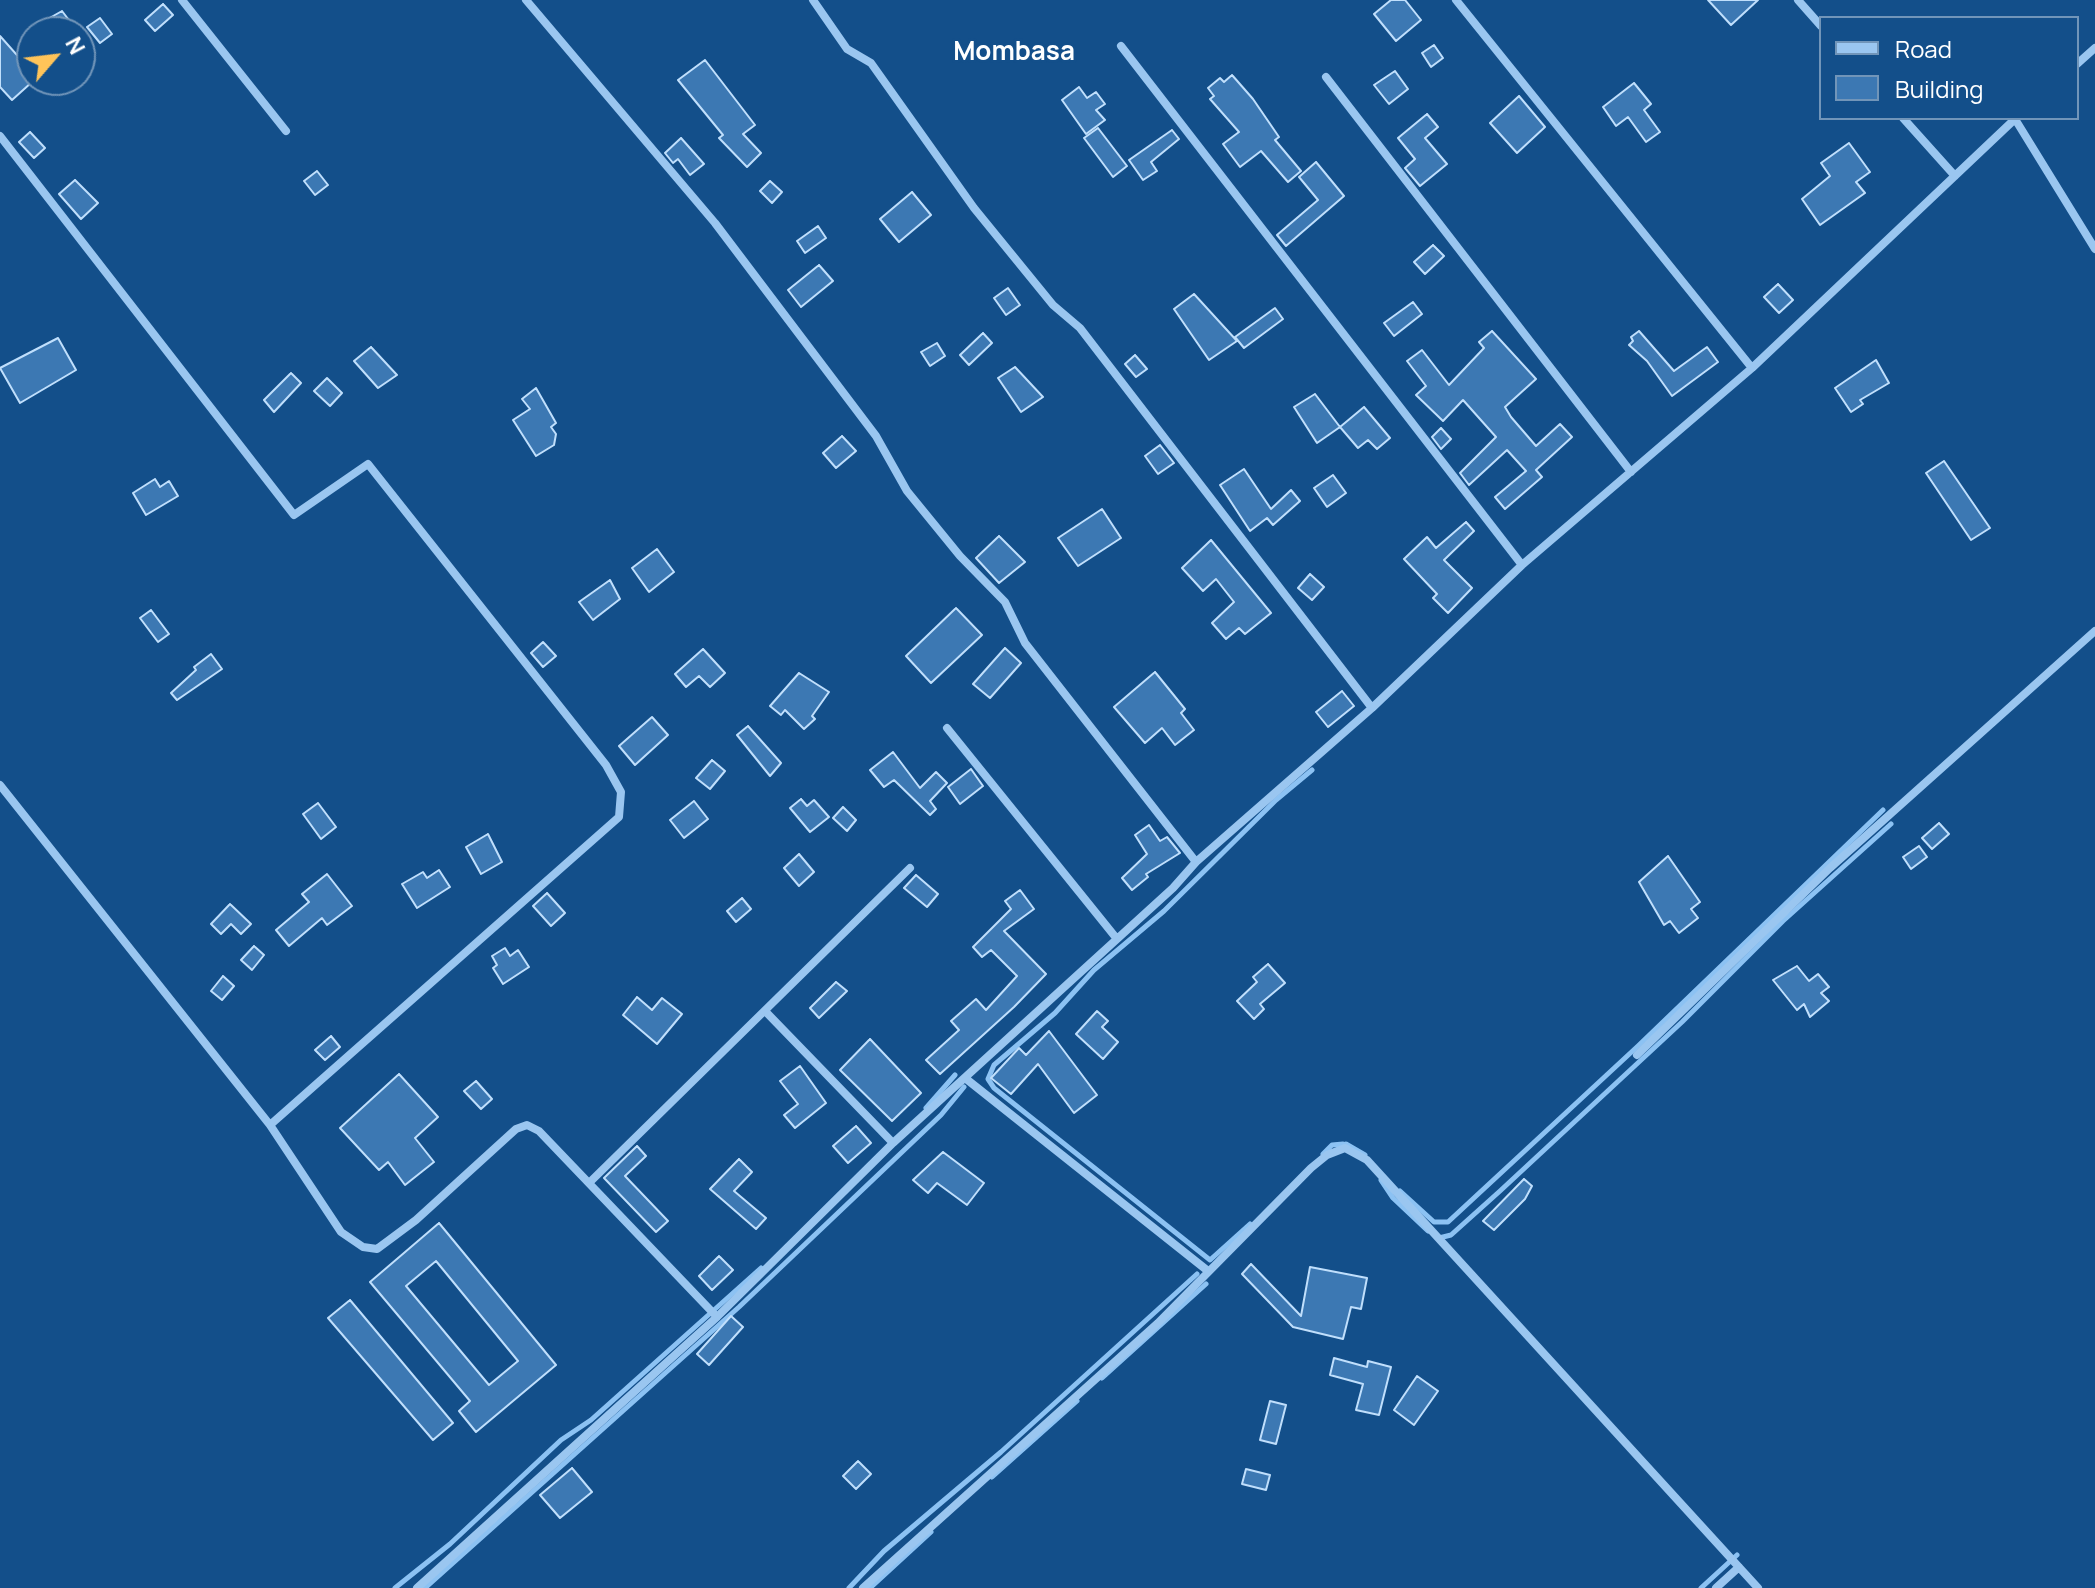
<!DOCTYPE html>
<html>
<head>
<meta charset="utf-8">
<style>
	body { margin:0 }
	#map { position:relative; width:2095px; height:1588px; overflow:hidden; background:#134f8a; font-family:Manrope,sans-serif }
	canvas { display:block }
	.legend { position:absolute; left:1819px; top:16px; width:260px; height:104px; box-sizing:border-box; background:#134f8a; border:2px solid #7195b9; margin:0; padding:10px 14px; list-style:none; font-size:24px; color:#fff }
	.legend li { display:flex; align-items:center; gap:16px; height:40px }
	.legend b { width:40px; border:2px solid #7195b9 }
	.north { position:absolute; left:16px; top:16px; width:80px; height:80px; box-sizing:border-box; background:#134f8a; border:2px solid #7195b9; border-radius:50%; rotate:62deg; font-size:22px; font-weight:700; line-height:32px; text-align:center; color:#fff }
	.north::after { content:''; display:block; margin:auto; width:28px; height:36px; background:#ffc459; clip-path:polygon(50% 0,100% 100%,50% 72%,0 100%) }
</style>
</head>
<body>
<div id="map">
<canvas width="2095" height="1588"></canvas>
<ul class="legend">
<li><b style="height:10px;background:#9ac6f0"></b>Road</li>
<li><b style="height:22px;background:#3c78b3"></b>Building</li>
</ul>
<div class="north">N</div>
</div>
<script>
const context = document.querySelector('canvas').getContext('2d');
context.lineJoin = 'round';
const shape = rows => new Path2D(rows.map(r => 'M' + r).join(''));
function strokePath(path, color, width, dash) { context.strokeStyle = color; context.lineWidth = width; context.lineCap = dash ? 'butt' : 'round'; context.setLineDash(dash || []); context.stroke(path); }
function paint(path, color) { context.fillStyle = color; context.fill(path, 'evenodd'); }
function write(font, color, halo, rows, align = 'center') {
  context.font = font + ' Manrope,sans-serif'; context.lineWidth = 6; context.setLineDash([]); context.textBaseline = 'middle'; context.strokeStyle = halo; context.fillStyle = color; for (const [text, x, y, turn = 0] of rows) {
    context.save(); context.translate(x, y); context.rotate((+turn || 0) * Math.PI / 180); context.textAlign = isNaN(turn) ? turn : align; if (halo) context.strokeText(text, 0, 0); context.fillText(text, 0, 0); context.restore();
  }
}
strokePath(shape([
	[926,1108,955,1075],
	[1346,1144,1365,1155],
	[1323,1154,1332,1145,1343,1144],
	[1381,1180,1393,1198,1428,1231],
	[1400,1191,1434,1222,1448,1222,1638,1046,1883,810],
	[1250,1224,1210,1260,994,1088,988,1079,994,1065,1055,1013,1094,970,1164,911,1276,800,1312,770],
	[1439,1238,1451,1235,1500,1191,1682,1022,1783,921,1891,824],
	[1102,1378,1206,1284],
	[992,1477,1077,1401],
	[395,1588,450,1544,561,1440,591,1420,761,1268],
	[425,1588,739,1307,941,1115,964,1087],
	[849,1588,884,1551,1001,1452,1197,1274],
	[870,1588,931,1532],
	[1701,1588,1737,1555]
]), '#8cc2f3', 5);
const building = shape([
	[1391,0,1405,0,1421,20,1396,41,1374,14,1391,0],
	[1708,0,1758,0,1731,25,1708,0],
	[163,4,173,15,155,31,145,20,163,4],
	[62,11,78,32,39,32,43,28,39,24,62,11],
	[100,18,112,34,100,43,87,27,100,18],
	[0,36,32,72,32,82,12,100,0,87,0,36],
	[1434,45,1443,58,1431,67,1422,53,1434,45],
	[705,60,755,125,743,134,761,153,747,167,719,138,723,135,678,80,705,60],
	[1395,71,1408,89,1389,104,1374,85,1395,71],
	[1232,75,1253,99,1279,137,1275,140,1301,171,1288,182,1261,151,1240,167,1223,144,1239,132,1210,99,1214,96,1208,88,1220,78,1224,82,1232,75],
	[1634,83,1651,104,1644,110,1660,132,1646,142,1628,117,1616,126,1603,107,1634,83],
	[1079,87,1087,98,1096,92,1105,104,1096,110,1105,120,1086,134,1062,100,1079,87],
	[1519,96,1545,127,1517,153,1490,123,1519,96],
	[1427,114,1438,127,1425,138,1447,164,1420,186,1405,168,1415,159,1398,138,1427,114],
	[1098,128,1127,166,1113,177,1084,138,1098,128],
	[1172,130,1179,139,1151,162,1157,171,1143,180,1129,160,1172,130],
	[30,132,45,148,34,158,19,142,30,132],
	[681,138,704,164,690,175,678,159,673,163,665,153,681,138],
	[1849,143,1870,172,1856,182,1865,193,1820,225,1802,199,1830,176,1821,163,1849,143],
	[1316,162,1344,196,1286,246,1277,235,1318,200,1299,177,1316,162],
	[317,171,328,185,315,195,304,181,317,171],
	[75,180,98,203,81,219,59,194,75,180],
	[770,181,782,192,772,203,760,191,770,181],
	[912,192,931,215,899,242,880,219,912,192],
	[818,226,826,238,805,253,797,241,818,226],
	[1433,245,1444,256,1425,274,1414,262,1433,245],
	[819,265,833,281,801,307,788,290,819,265],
	[1778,284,1793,300,1779,313,1764,297,1778,284],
	[1008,288,1020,305,1006,315,994,298,1008,288],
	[1194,294,1237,341,1209,360,1174,309,1194,294],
	[1413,302,1422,314,1394,336,1384,323,1413,302],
	[1275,308,1283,319,1244,348,1235,337,1275,308],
	[1492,331,1536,379,1505,407,1511,417,1536,446,1560,424,1572,437,1536,470,1542,477,1505,509,1495,497,1526,471,1507,450,1469,485,1460,473,1496,437,1463,400,1443,421,1416,395,1426,386,1407,361,1422,350,1449,385,1484,348,1479,342,1492,331],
	[1639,331,1674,371,1707,347,1718,362,1672,396,1647,361,1629,345,1633,341,1631,337,1639,331],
	[983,333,992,343,969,365,960,355,983,333],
	[58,338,76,370,20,403,0,368,58,338],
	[937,343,945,356,930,366,921,352,937,343],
	[371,347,397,375,378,388,354,361,371,347],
	[1135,355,1147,369,1136,377,1125,364,1135,355],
	[1876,360,1889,383,1860,400,1863,404,1851,412,1835,388,1876,360],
	[1015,367,1043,397,1021,412,998,378,1015,367],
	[291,373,301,383,274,412,264,400,291,373],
	[327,378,342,393,330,406,314,391,327,378],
	[536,388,556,423,551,427,556,434,554,445,536,456,513,420,530,409,522,399,536,388],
	[1315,394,1340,427,1317,443,1294,407,1315,394],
	[1364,407,1390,438,1377,449,1368,440,1358,448,1340,427,1364,407],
	[1441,428,1451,439,1441,449,1432,437,1441,428],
	[842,436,856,451,836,468,823,453,842,436],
	[1160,445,1174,463,1158,474,1145,456,1160,445],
	[1944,461,1990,528,1971,540,1926,473,1944,461],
	[1244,469,1271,509,1291,490,1300,501,1273,525,1267,518,1250,531,1220,485,1244,469],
	[1333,475,1346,493,1327,507,1314,488,1333,475],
	[155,479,160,487,169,481,178,496,146,515,133,493,155,479],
	[1102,509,1121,538,1078,566,1058,538,1102,509],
	[1466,522,1474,531,1444,560,1472,588,1448,613,1433,598,1437,594,1404,559,1427,537,1436,548,1466,522],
	[999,536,1025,562,999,583,976,558,999,536],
	[1211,540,1271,613,1245,634,1239,628,1226,639,1212,623,1234,602,1216,579,1203,591,1182,568,1211,540],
	[657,549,674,572,649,592,632,568,657,549],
	[1310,574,1324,587,1312,600,1298,588,1310,574],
	[610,580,620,599,593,620,579,602,610,580],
	[956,608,982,635,931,683,906,656,956,608],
	[151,610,169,634,158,642,140,618,151,610],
	[543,642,556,656,543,667,531,653,543,642],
	[1005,648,1021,663,990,698,973,684,1005,648],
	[703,649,725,673,710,687,699,676,686,687,675,674,703,649],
	[211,654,222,669,177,700,171,693,196,670,194,667,211,654],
	[1155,672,1185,709,1181,713,1194,730,1175,745,1162,728,1145,743,1114,707,1155,672],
	[799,673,829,692,812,716,815,719,804,729,785,710,781,715,770,706,799,673],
	[1342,691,1354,706,1328,727,1316,712,1342,691],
	[652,717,668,735,635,765,619,746,652,717],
	[748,726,781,763,770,776,737,735,748,726],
	[893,752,920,788,936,772,947,783,930,801,936,809,930,815,894,780,884,787,870,770,893,752],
	[712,760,725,771,710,789,696,778,712,760],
	[971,769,983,786,960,804,948,787,971,769],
	[801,799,807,806,814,800,829,817,810,832,790,808,801,799],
	[694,801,708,819,684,838,670,820,694,801],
	[318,803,336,827,321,839,303,814,318,803],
	[843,807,856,820,847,831,833,818,843,807],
	[1939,823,1949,834,1932,849,1922,838,1939,823],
	[1149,825,1160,841,1167,837,1180,853,1146,874,1148,877,1132,890,1122,878,1147,854,1135,835,1149,825],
	[488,834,502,862,481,874,466,847,488,834],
	[1919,846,1927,857,1911,869,1903,857,1919,846],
	[799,854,814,872,799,886,784,868,799,854],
	[1668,856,1700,902,1691,909,1698,918,1679,933,1670,921,1664,925,1639,882,1668,856],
	[439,870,450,887,417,908,402,884,423,872,427,878,439,870],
	[327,874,352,906,327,925,322,918,289,946,276,930,309,902,302,894,327,874],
	[916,875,938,894,927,907,904,888,916,875],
	[1020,890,1034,909,1004,931,1046,974,1014,1007,940,1074,926,1060,959,1030,951,1021,976,999,986,1010,1017,976,991,950,982,957,973,947,1011,909,1005,901,1020,890],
	[547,893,565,913,551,926,533,906,547,893],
	[742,898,751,909,736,922,727,911,742,898],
	[230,904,251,924,241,934,231,924,221,934,211,924,230,904],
	[254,946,264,955,252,970,241,960,254,946],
	[505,948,510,956,518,950,529,967,503,984,493,968,497,965,492,956,505,948],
	[1268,964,1285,983,1260,1004,1264,1009,1254,1019,1237,1001,1257,982,1253,977,1268,964],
	[1797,966,1809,981,1818,974,1829,987,1821,993,1829,1001,1810,1017,1804,1004,1797,1010,1773,980,1797,966],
	[223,976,234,986,222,1000,211,991,223,976],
	[836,982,847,991,819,1018,810,1008,836,982],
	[637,997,652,1010,662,998,682,1014,657,1044,623,1015,637,997],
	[1097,1011,1108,1021,1102,1027,1118,1042,1103,1059,1076,1034,1097,1011],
	[1049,1031,1097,1095,1074,1113,1038,1064,1011,1094,991,1078,1019,1048,1026,1055,1049,1031],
	[331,1036,340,1047,325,1060,315,1050,331,1036],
	[870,1039,921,1093,892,1121,840,1070,870,1039],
	[800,1066,826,1103,795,1128,784,1115,798,1104,780,1081,800,1066],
	[399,1074,438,1117,415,1138,434,1162,405,1185,388,1162,379,1170,340,1128,399,1074],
	[476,1081,492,1099,481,1109,464,1091,476,1081],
	[856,1126,871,1143,848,1163,833,1146,856,1126],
	[637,1146,646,1156,625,1176,668,1221,656,1232,604,1178,637,1146],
	[943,1152,984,1183,967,1205,937,1183,928,1193,913,1180,943,1152],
	[739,1159,752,1172,734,1191,766,1218,756,1229,710,1189,739,1159],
	[1524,1179,1532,1186,1525,1199,1494,1230,1483,1221,1524,1179],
	[439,1223,556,1365,476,1432,459,1411,470,1401,370,1282,439,1223],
	[436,1261,518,1361,489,1385,406,1286,436,1261],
	[719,1256,733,1270,712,1290,699,1276,719,1256],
	[1251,1264,1301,1316,1310,1267,1367,1278,1361,1309,1351,1307,1343,1339,1293,1327,1242,1274,1251,1264],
	[350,1300,453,1423,433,1440,328,1318,350,1300],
	[731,1316,743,1327,709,1365,697,1354,731,1316],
	[1334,1358,1367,1367,1368,1361,1391,1367,1379,1415,1356,1410,1363,1384,1330,1375,1334,1358],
	[1417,1376,1438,1391,1414,1425,1394,1410,1417,1376],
	[1270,1401,1286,1405,1276,1444,1260,1440,1270,1401],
	[858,1461,871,1474,856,1489,843,1476,858,1461],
	[572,1468,592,1492,560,1518,540,1495,572,1468],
	[1246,1469,1270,1475,1266,1490,1242,1484,1246,1469]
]);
paint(building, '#3c78b3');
strokePath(building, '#c0dffc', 2);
strokePath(shape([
	[182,0,286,131],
	[526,0,715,223,876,436,907,491,960,556,1005,602,1025,643,1196,862],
	[813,0,847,49,871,63,974,208,1053,305,1080,328,1372,708],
	[1456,0,1752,368],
	[1798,0,1821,26],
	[1121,46,1522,565],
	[2077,64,2095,48],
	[1326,77,1631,472],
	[1903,118,1955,176],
	[2015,119,2095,249],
	[0,136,294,515,368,464,606,765,621,792,619,817,270,1125],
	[947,728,1117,939],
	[0,785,270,1125,341,1232,363,1247,377,1249,416,1220,516,1129,527,1125,539,1131,717,1317],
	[766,1012,893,1143],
	[1637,1055,1830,868,2095,631],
	[965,1078,1208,1271],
	[589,1183,910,868],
	[417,1588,717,1317,893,1143,1173,888,1196,862,1372,708,1522,565,1752,368,2016,118],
	[863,1588,1158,1323,1311,1168,1327,1155,1345,1148,1367,1160,1758,1588],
	[1716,1588,1739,1567]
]), '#9ac6f0', 8);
write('bold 26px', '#fff', '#134f8a', [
	["Mombasa",1014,53]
]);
</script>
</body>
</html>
